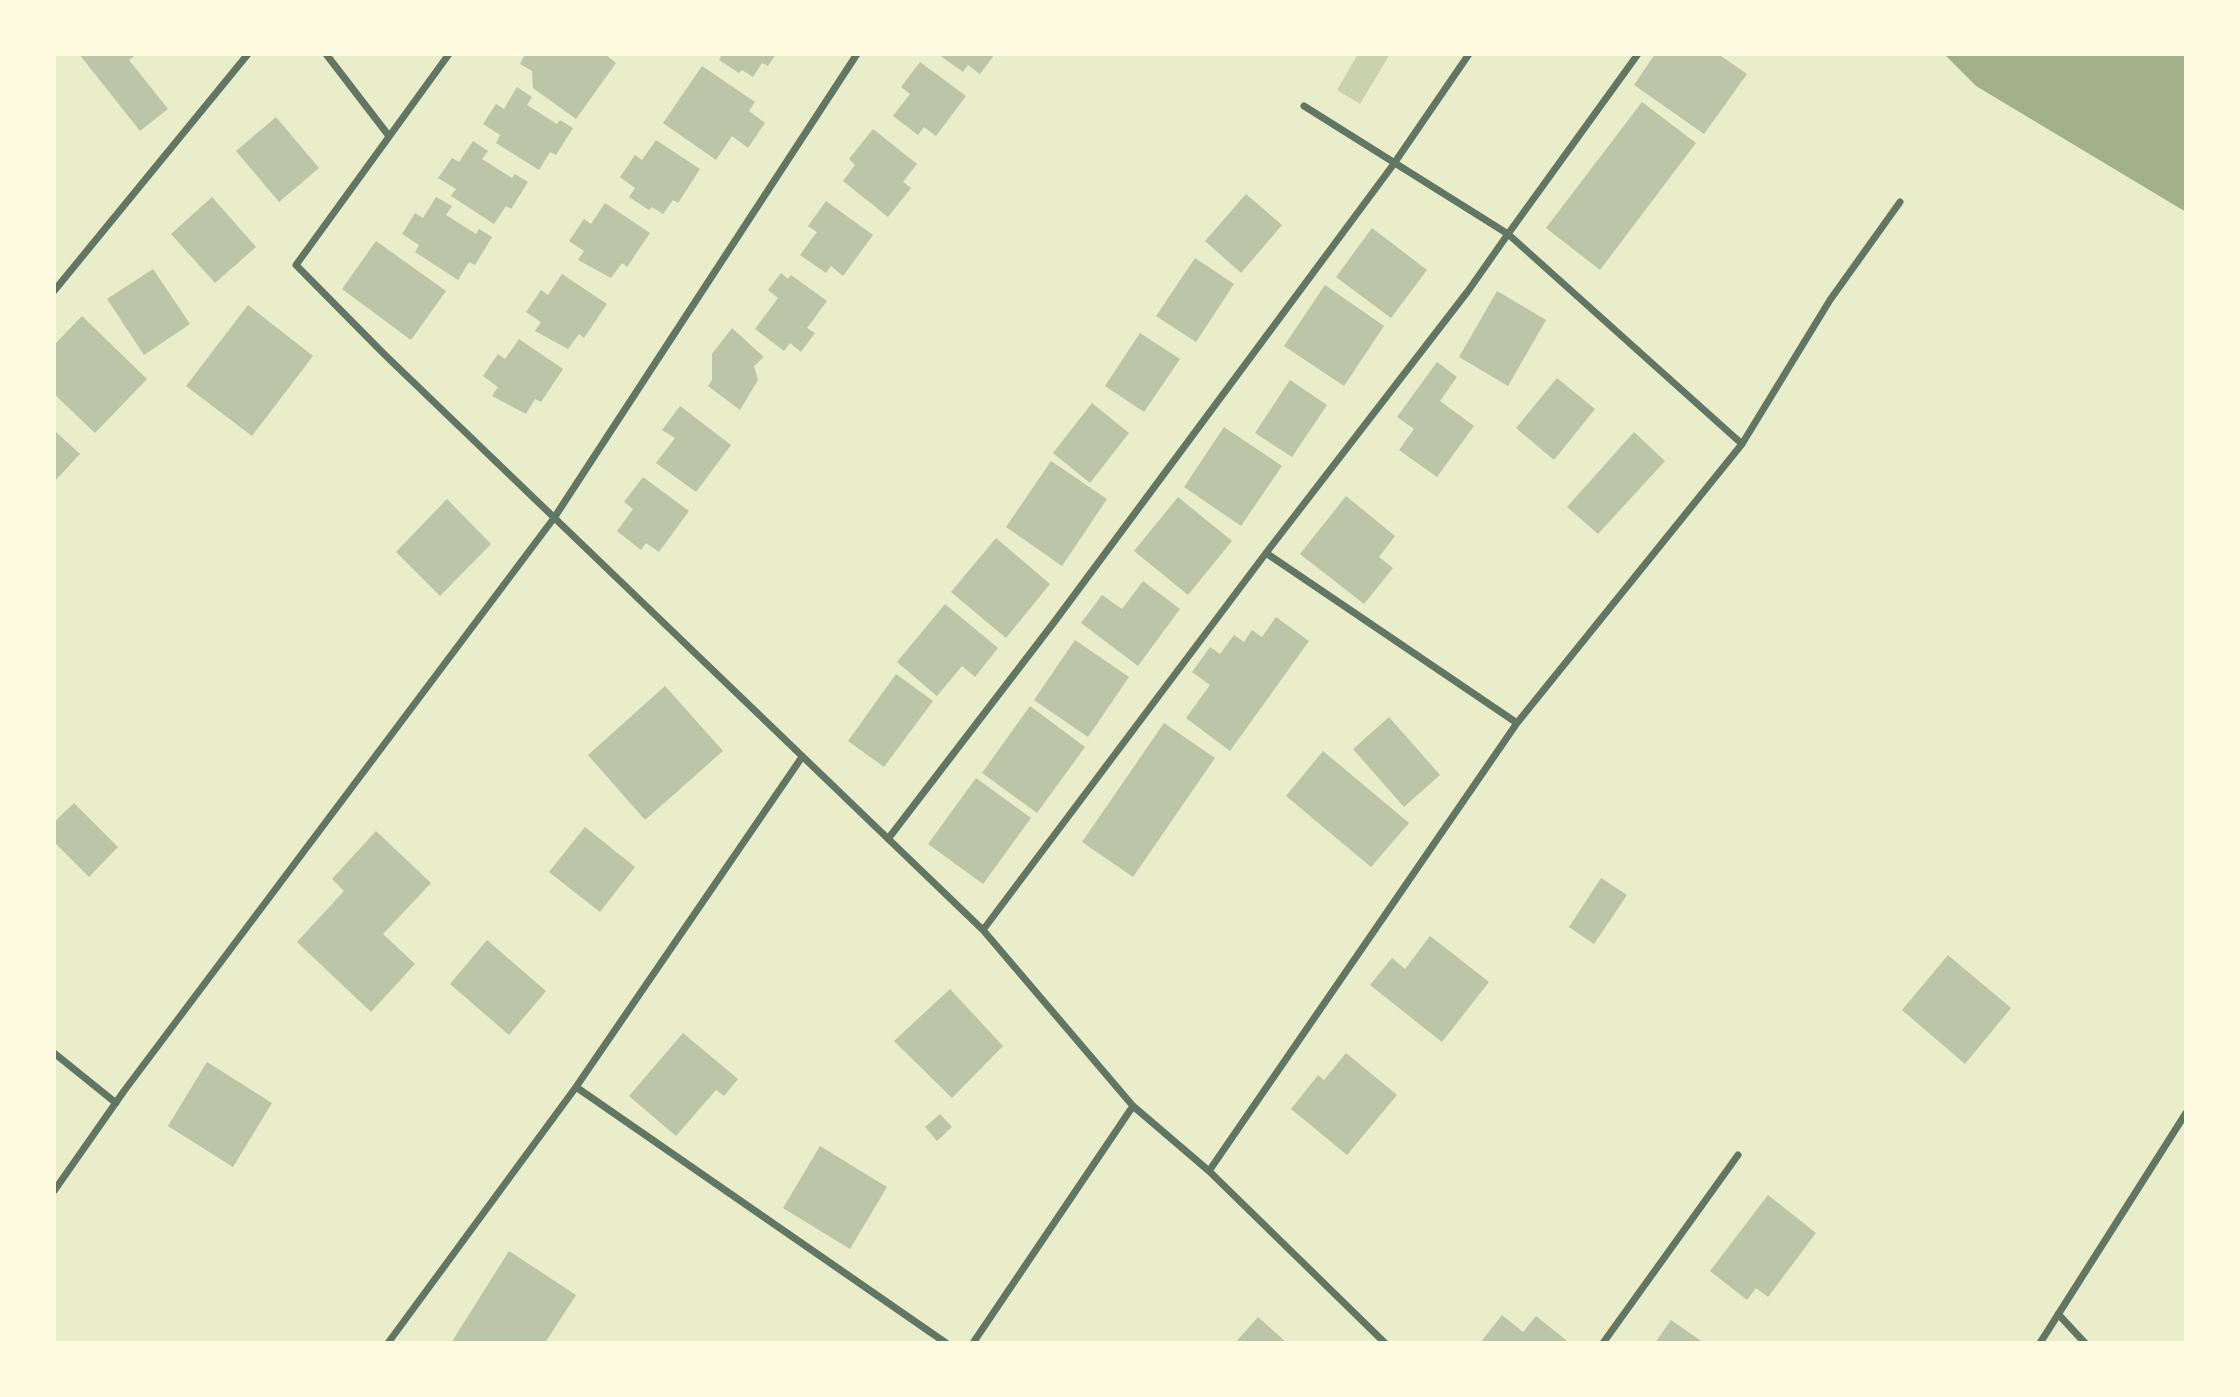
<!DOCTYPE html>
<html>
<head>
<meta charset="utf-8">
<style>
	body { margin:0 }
	#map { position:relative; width:2240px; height:1397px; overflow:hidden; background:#e9edc9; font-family:"Open Sans",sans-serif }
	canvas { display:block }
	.frame { position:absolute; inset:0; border:56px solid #fefae0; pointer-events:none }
</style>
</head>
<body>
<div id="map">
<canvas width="2240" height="1397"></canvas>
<div class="frame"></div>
</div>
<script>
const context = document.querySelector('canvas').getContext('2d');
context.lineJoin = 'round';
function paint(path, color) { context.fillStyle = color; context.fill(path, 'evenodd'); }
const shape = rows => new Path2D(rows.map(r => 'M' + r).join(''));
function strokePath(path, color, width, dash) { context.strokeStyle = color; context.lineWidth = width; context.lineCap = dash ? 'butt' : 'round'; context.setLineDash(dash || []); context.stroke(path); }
paint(shape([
	[1358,54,1390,54,1360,104,1337,90]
]), '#cad2ad');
paint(shape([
	[1944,54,2186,54,2186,212,1976,86]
]), '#a3b18a');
paint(shape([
	[79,54,137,54,129,60,168,109,140,131],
	[525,54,605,54,616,63,576,119,533,88,532,71,520,64],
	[722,54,776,54,768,66,762,63,753,77,742,70,739,73,719,60],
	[938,54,995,54,980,74,968,65,963,72],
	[1655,54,1718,54,1747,74,1704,134,1634,85],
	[920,62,966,96,936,136,924,127,918,135,893,116,910,94,901,87],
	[702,66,755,102,749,111,765,123,748,148,732,136,716,160,663,123],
	[517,87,532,97,527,105,557,124,560,120,573,128,556,155,550,152,539,170,496,143,500,135,483,124,496,104,504,109],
	[1642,102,1696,143,1600,270,1546,228],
	[276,117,319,168,279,202,236,151],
	[873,129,917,164,903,182,911,188,888,217,843,181,855,165,849,159],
	[656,140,700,169,678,203,673,200,663,214,652,207,649,210,629,197,635,188,620,177,635,155,642,160],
	[473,141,488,151,482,159,512,178,515,174,528,182,511,209,506,206,494,224,451,196,456,189,438,178,452,158,459,162],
	[1246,194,1282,225,1241,273,1205,241],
	[212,197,256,247,215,283,171,234],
	[436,197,452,206,446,215,476,234,479,229,492,237,475,265,469,262,458,280,415,252,419,245,402,234,415,213,423,218],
	[826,201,873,235,843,276,831,266,826,273,800,255,817,232,808,226],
	[605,203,650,233,627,267,622,263,611,278,578,260,584,251,569,241,584,219,591,224],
	[1372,228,1427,270,1391,318,1336,277],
	[376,241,446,291,411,340,342,289],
	[1195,258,1234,284,1196,342,1156,316],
	[153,269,190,324,144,355,107,299],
	[781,273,788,279,791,275,827,301,807,328,815,333,801,352,790,343,784,351,755,329,778,298,768,290],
	[562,274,607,304,584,338,579,334,568,349,535,331,541,322,526,312,541,290,548,295],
	[1325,285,1384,326,1344,386,1284,346],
	[1497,291,1546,320,1508,386,1459,357],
	[248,305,313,356,252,436,186,386],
	[82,316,147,379,95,433,54,394,54,345],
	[732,328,764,357,754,366,758,380,740,410,708,386,712,380,712,354],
	[1140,333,1180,359,1144,412,1105,386],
	[519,339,563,369,541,402,535,399,526,414,492,396,498,387,483,376,498,354,505,359],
	[1437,362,1457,377,1440,401,1474,426,1437,477,1399,450,1414,429,1397,417],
	[1557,378,1595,409,1554,460,1516,428],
	[1290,380,1327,405,1292,457,1255,433],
	[1092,403,1129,433,1090,483,1053,453],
	[680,406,731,445,696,492,656,463,675,438,662,430],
	[1224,427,1282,466,1241,526,1184,487],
	[54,430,80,454,54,482],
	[1634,432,1665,461,1598,534,1567,507],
	[1051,461,1107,499,1062,566,1006,527],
	[643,477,689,511,659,552,646,543,641,550,617,531,633,509,624,502],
	[1346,496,1395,536,1379,557,1393,568,1364,604,1300,554],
	[1178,497,1232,541,1188,595,1134,551],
	[447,499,491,544,440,596,396,552],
	[996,538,1050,584,1006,638,951,592],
	[1143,581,1180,609,1138,666,1081,623,1102,595,1122,609],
	[945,604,998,648,975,677,962,666,937,696,897,662],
	[1276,617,1309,641,1230,751,1186,718,1210,685,1192,672,1210,647,1220,654,1234,635,1244,642,1252,630,1262,637],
	[1075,640,1129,677,1088,737,1034,700],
	[896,674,933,701,884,767,848,741],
	[665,686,723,751,645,820,588,755],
	[1030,706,1085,747,1037,813,982,773],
	[1389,717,1440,775,1404,807,1353,749],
	[1164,723,1215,758,1133,877,1082,842],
	[1323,751,1409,823,1371,867,1286,796],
	[976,778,1031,818,983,884,928,844],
	[74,803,118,847,89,877,54,842,54,822],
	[585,827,635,867,600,912,549,872],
	[376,831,431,883,383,934,415,964,371,1012,297,942,344,891,332,879],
	[1601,878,1627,895,1594,944,1569,927],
	[1430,936,1489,982,1442,1042,1370,985,1392,958,1405,969],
	[487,940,546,991,509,1035,450,984],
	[1948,955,2011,1008,1965,1064,1902,1010],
	[950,989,1003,1046,952,1098,894,1041],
	[683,1033,738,1079,724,1096,716,1090,676,1136,629,1096],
	[1346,1053,1397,1095,1347,1155,1291,1109,1318,1075,1324,1080],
	[207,1062,272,1103,233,1167,168,1126],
	[940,1114,952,1127,937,1141,925,1127],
	[820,1146,887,1187,850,1249,783,1208],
	[1768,1195,1816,1233,1768,1297,1756,1288,1747,1300,1710,1271],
	[509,1251,576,1295,545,1343,451,1343],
	[1502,1315,1523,1332,1536,1316,1566,1340,1564,1343,1480,1343],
	[1258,1317,1287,1343,1235,1343],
	[1671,1320,1704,1343,1655,1343]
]), '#bcc5a7');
strokePath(shape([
	[326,54,389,136],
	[449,54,296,265,384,354,983,930,1133,1106,1209,1171,1385,1343],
	[1304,106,1508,234,1638,54],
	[54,291,248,54],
	[1266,553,1517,723],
	[888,839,1055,621,1393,165,1469,54],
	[983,930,1266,553,1468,291,1508,234,1742,444],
	[54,1053,116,1103],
	[576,1087,946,1343],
	[1209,1171,1517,723,1742,444,1830,300,1900,202],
	[54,1191,124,1091,554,518,857,54],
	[2058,1314,2085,1343],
	[388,1343,576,1087,802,757],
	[973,1343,1133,1106],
	[1603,1343,1738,1155],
	[2040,1343,2186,1113]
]), '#617663', 7);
</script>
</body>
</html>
